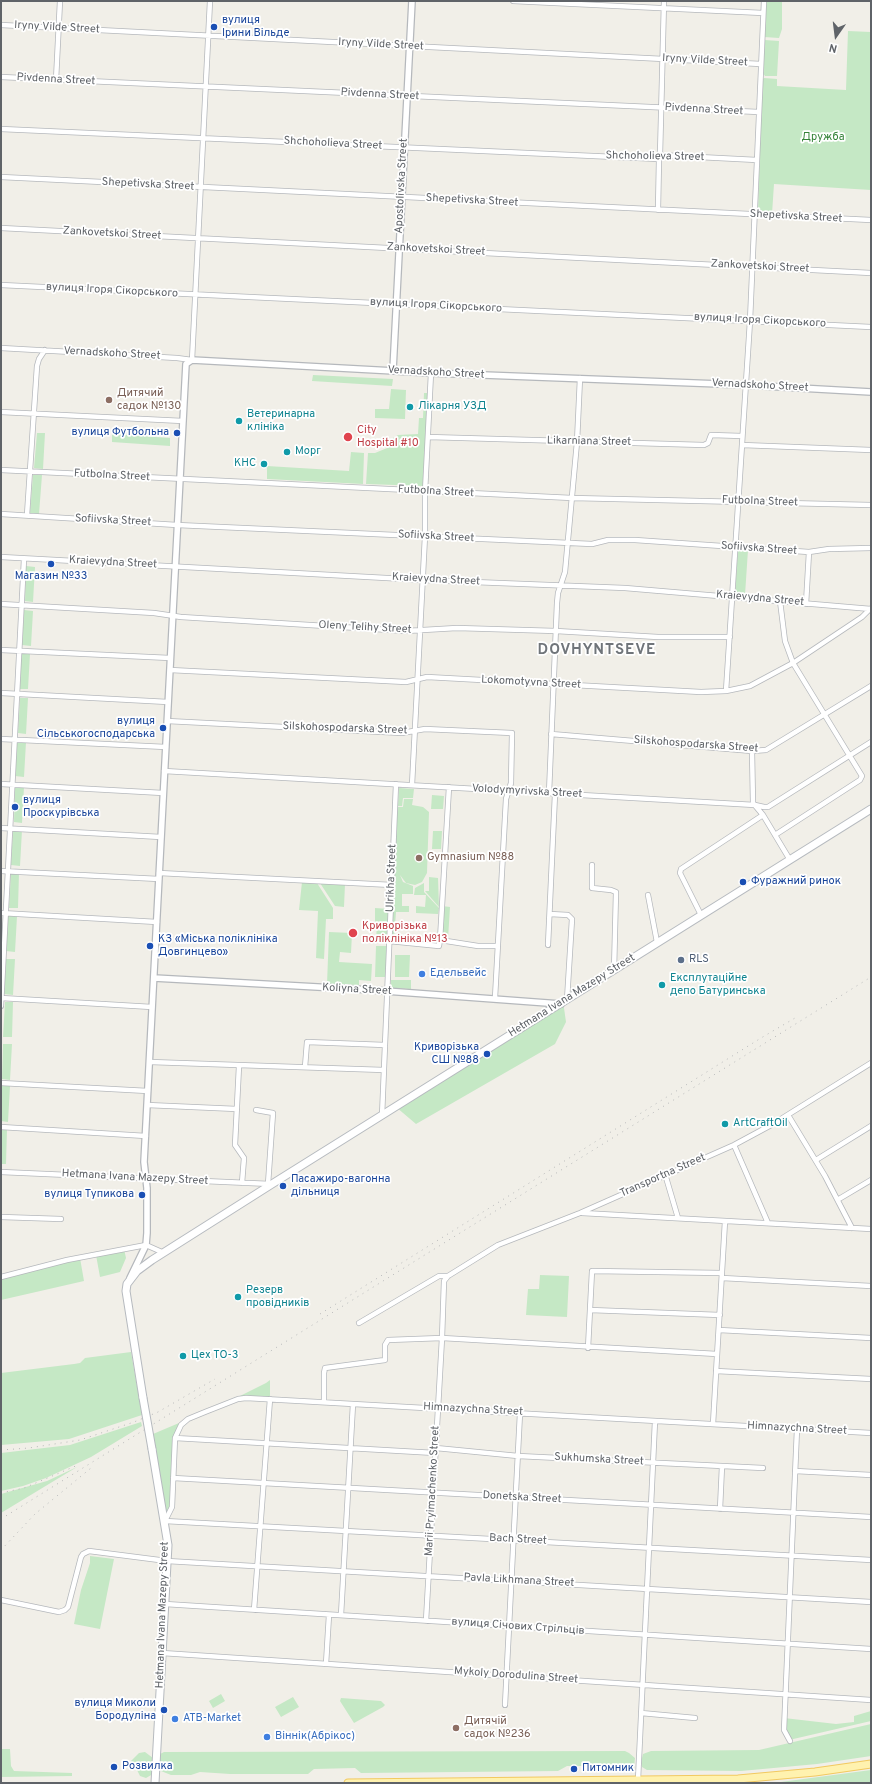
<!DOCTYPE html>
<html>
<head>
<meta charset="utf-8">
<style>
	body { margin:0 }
	#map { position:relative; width:872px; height:1784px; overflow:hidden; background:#f1efe8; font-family:Overpass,sans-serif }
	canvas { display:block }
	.frame { position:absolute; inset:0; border:2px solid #5f6368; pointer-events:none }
	.north { position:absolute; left:816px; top:16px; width:40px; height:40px; -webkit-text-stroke:3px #fff; paint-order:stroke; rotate:194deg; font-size:11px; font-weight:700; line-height:16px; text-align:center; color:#5f6368 }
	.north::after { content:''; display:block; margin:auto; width:14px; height:18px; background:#5f6368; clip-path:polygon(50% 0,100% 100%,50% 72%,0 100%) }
</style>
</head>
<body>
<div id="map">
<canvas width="872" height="1784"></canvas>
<div class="frame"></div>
<div class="north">N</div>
</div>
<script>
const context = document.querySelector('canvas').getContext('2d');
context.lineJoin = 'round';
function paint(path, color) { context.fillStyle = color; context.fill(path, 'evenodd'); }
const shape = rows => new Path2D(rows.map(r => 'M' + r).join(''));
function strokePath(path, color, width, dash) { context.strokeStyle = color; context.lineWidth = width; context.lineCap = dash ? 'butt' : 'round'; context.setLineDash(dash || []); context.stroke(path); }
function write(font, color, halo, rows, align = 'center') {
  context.font = font + ' Overpass,sans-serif'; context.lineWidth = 3.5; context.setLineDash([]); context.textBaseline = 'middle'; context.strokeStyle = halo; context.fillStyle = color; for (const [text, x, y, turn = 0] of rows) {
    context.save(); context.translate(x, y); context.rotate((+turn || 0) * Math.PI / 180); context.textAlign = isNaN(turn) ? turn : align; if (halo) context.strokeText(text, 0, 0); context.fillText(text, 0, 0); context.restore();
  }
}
paint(shape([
	[766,1,782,1,782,29,779,38,764,37],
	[848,31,871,32,871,190,774,184,772,214,758,212,762,80,764,78,777,79,777,86,846,90],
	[765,40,779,41,777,76,765,76,763,73,764,42],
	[313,375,393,379,392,386,312,381],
	[391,389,406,390,405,419,375,418,375,409,389,409],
	[424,393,428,393,423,486,366,484,368,453,375,453,392,446,393,438,398,435,418,434,419,418,423,418],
	[37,433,45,433,43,469,34,468],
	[112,434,170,438,170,446,112,442],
	[351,452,364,453,363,484,267,479,267,466,349,471],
	[33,475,42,475,39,514,30,513],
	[738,549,748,550,745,595,735,594],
	[26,566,35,567,33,602,25,601],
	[24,610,33,611,31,646,22,645],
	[21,653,30,654,28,689,20,689],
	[20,698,28,698,26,734,18,733],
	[17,741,26,742,24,777,15,776],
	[15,787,24,787,22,823,14,822],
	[399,788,414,789,413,798,403,798,402,806,398,806],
	[432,795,444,796,443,809,431,809],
	[404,799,413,799,412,805,423,807,429,812,427,873,422,882,415,885,406,883,400,875,403,882,413,886,413,894,402,894,402,906,409,906,409,912,396,912,394,939,392,939,397,807,403,807],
	[13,830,22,830,20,866,11,865],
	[433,831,442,831,441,849,432,849],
	[11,872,19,873,18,908,9,908],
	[429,877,438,878,439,907,425,891,429,891],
	[302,882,317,883,333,908,333,919,326,919,324,959,316,958,318,911,299,910],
	[320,883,345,884,344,907,335,906],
	[424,883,424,892,439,908,438,914,416,913,416,906,425,907,426,895,414,895,415,888],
	[442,906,450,907,448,939,441,938],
	[375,908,389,909,389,922,375,922],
	[8,916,17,916,15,952,6,951],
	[377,925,389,925,388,941,376,940],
	[329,932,352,933,351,953,340,952,339,962,372,964,371,981,359,980,359,985,327,984],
	[376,946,388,946,387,977,375,977],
	[395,955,410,955,409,977,395,977],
	[6,959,15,959,13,995,4,994],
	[391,980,411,980,411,989,391,988],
	[563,1001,566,1022,555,1044,416,1124,396,1107],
	[5,1002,13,1002,12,1037,3,1037],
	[3,1044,12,1044,10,1080,2,1079],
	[1,1086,10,1086,8,1122,1,1121],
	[1,1129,7,1129,6,1164,1,1164],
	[124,1249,126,1258,120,1272,100,1277,96,1255],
	[80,1258,84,1281,1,1300,1,1277],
	[540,1275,569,1276,567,1317,526,1315,528,1289,539,1289],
	[131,1352,142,1415,69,1439,1,1445,1,1373,74,1364,80,1363,85,1358],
	[270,1380,270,1399,236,1398,266,1383],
	[141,1422,142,1426,91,1457,46,1478,23,1486,1,1491,1,1453,70,1445],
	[179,1423,173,1439,170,1507,167,1516,153,1434],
	[77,1467,1,1513,1,1494,47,1481],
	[90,1556,114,1559,100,1629,74,1624,81,1590,90,1563],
	[221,1694,225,1701,213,1708,209,1701],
	[293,1697,299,1707,281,1717,275,1707],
	[341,1698,381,1701,385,1705,383,1707,354,1723,340,1701],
	[871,1711,871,1721,789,1740,784,1730,784,1718,836,1724,854,1722,854,1716],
	[871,1724,871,1756,817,1764,741,1771,647,1770,642,1767,641,1762,643,1754,651,1751,759,1750],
	[1,1749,10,1749,11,1766,14,1771,72,1773,72,1776,1,1777],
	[625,1751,629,1753,635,1758,634,1768,630,1770,595,1770,581,1766,567,1766,558,1771,361,1773,355,1768,314,1769,308,1774,230,1774,200,1772,191,1775,171,1775,161,1771,159,1767,160,1754,164,1752],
	[145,1752,153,1758,153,1774,146,1778,140,1776,136,1768,132,1768,131,1764,131,1761,139,1753],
	[871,1770,871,1783,762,1783,781,1782]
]), '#c5e8c5');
const minor = shape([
	[513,1,763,13],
	[1,25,761,64],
	[1,77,759,112],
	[56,80,60,1],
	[1,129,659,159,660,155,757,160],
	[660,155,664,1],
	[1,177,871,220],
	[658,210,659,159],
	[1,228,871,273],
	[1,285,871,327],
	[1,348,177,358,192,360,210,1],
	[1,412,183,421],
	[428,437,704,445,708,443,711,435,742,436],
	[742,445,871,450],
	[1,470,572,498,871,505],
	[1,514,177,525,592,544,608,540,635,540,809,552,829,549,871,548],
	[27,515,37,366,39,359,45,350],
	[1,557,423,580,625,588,871,609],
	[1,604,154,613,181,617,406,631,457,628,556,631,658,637,730,637],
	[806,604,809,552],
	[1,650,170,658],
	[170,670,406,682,427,677,701,692,726,691,750,686,793,663,862,617,870,609],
	[726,691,750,321,764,1],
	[1,693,168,702],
	[167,721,402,733,425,729,512,733,511,783,506,799,495,998],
	[551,734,752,751,766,750,871,686],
	[1,739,166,747],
	[752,751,753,803,763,815,790,860],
	[164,771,755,805,764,807,768,807,871,742],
	[1,784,163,793],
	[412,785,425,536,425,492,431,373],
	[449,787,440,940,478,946,498,946],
	[549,793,557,603,558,593,565,572,577,442,580,378],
	[1,828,161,837],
	[775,835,860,780,862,776,793,663,785,641,780,601],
	[592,865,592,888,611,890,616,892,614,971],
	[1,871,159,879],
	[159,873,392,885],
	[648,895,657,942],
	[1,913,157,922],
	[550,914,568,915,572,919,567,1000],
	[701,915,680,873,681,869,763,815],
	[389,941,439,946,440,940],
	[548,945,555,794],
	[1,998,152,1007],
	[1,1006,24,559],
	[150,1062,384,1070],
	[239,1066,235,1145,244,1158,242,1183],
	[305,1067,307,1042,385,1045],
	[1,1083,148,1091],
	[147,1105,237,1109],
	[256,1110,273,1113,268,1184],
	[788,1115,825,1176,852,1228],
	[382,1116,396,784],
	[1,1127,146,1136],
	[734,1145,768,1223],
	[816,1160,871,1126],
	[1,1172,271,1184],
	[665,1174,678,1218],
	[839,1199,871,1180],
	[582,1213,871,1229],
	[1,1217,61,1219],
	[1,1277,67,1260,146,1245,164,1253],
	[722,1278,871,1286],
	[590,1310,720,1315],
	[359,1323,439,1276,448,1276],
	[719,1330,871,1338],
	[588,1348,592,1271,722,1273],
	[717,1354,442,1338,444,1281,448,1276,498,1245,580,1213,734,1145,773,1124,871,1063],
	[716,1371,871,1379],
	[324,1402,324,1373,325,1368,385,1360,385,1345,388,1340,442,1338,426,1621],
	[713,1424,725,1221],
	[175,1438,435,1453],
	[436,1448,518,1456,763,1468],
	[795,1471,871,1475],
	[173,1478,871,1517],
	[720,1509,722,1466],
	[165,1521,172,1507,175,1438,181,1425,188,1419,205,1412,238,1399,246,1398,871,1433],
	[165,1521,871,1560],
	[1,1600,59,1612,65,1610,68,1607,81,1557,83,1554,89,1551,167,1561,871,1602],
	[165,1604,871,1649],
	[254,1610,270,1399],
	[341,1615,353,1404],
	[162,1653,871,1700],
	[326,1664,329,1615],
	[505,1705,520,1413],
	[641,1713,695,1718],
	[790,1741,784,1730,797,1429],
	[638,1780,655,1421]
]);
const tertiary = shape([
	[393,370,412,1],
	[154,978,372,990,561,1004],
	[130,1278,146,1245,147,1233,147,1188,144,1162,186,364,192,360,431,373,746,385,871,392]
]);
const secondary = shape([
	[143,1398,126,1291,127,1284,137,1271,152,1260,272,1184,871,809],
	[152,1449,168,1545,155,1783]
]);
const primary = shape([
	[348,1783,738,1779,815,1772,871,1764]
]);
strokePath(minor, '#b5b8bc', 6);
strokePath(tertiary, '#b5b8bc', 8);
strokePath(secondary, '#b6babf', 9);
strokePath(primary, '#f2c960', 9);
strokePath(minor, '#fff', 4.5);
strokePath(tertiary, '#fff', 5.5);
strokePath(secondary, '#fff', 7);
strokePath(primary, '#fff2af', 7);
strokePath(shape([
	[320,1314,761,1038,795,1018],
	[1,1450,29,1448,80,1440,134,1422,158,1412,215,1379],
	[1,1493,24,1488,78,1465],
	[1,1519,871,977],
	[1,1550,35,1514,91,1468]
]), '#b6b7b8', 1, [1, 5]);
const secondaryBridge = shape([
	[143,1398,152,1449]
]);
strokePath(secondaryBridge, '#b6babf', 9, []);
strokePath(secondaryBridge, '#fff', 7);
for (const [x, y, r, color] of [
	[214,27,4,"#1a4fb4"],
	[109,400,4,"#8d6e63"],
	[410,407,4,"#0f9aa8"],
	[239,421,4,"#0f9aa8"],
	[177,433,4,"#1a4fb4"],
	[348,437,5,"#e0444e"],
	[287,452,4,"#0f9aa8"],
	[264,464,4,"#0f9aa8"],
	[51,564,4,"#1a4fb4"],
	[163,728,4,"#1a4fb4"],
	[15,807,4,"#1a4fb4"],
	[419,858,4,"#8d6e63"],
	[743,882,4,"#1a4fb4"],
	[353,933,5,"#e0444e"],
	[150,946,4,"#1a4fb4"],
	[681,960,4,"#5c6f8a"],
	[422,974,4,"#3f7fe0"],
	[662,985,4,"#0f9aa8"],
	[487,1054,4,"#1a4fb4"],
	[725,1124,4,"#0f9aa8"],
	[283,1186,4,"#1a4fb4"],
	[142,1195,4,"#1a4fb4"],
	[238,1297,4,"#0f9aa8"],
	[183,1356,4,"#0f9aa8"],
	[164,1710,4,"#1a4fb4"],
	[175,1719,4,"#3f7fe0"],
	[456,1728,4,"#8d6e63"],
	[267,1737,4,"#3f7fe0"],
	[114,1767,4,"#1a4fb4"],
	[574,1769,4,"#1a4fb4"]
]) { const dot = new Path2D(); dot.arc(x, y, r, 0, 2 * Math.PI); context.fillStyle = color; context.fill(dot); strokePath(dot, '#fff', 1.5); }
write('11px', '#164399', '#fff', [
	["вулиця",222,21],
	["Ірини Вільде",222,34],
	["вулиця Футбольна",169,433,"right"],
	["Магазин №33",51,577,"center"],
	["вулиця",155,722,"right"],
	["Сільськогосподарська",155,735,"right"],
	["вулиця",23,801],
	["Проскурівська",23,814],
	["Фуражний ринок",751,882],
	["КЗ «Міська поліклініка",158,940],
	["Довгинцево»",158,953],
	["Криворізька",479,1048,"right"],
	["СШ №88",479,1061,"right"],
	["Пасажиро-вагонна",291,1180],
	["дільниця",291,1193],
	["вулиця Тупикова",134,1195,"right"],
	["вулиця Миколи",156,1704,"right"],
	["Бородуліна",156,1717,"right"],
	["Розвилка",122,1767],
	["Питомник",582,1769]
], 'left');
write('11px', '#5f6368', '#fff', [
	["Iryny Vilde Street",57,28,3],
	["Iryny Vilde Street",381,45,3],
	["Iryny Vilde Street",705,61,3],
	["Pivdenna Street",56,80,3],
	["Pivdenna Street",380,95,3],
	["Pivdenna Street",704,110,3],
	["Shchoholieva Street",333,144,3],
	["Shchoholieva Street",655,157,1],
	["Shepetivska Street",148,185,3],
	["Apostolivska Street",402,186,-87],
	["Shepetivska Street",472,201,3],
	["Shepetivska Street",796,217,3],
	["Zankovetskoi Street",112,234,3],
	["Zankovetskoi Street",436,250,3],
	["Zankovetskoi Street",760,267,3],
	["вулиця Ігоря Сікорського",112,291,3],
	["вулиця Ігоря Сікорського",436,306,3],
	["вулиця Ігоря Сікорського",760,321,3],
	["Vernadskoho Street",112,354,3],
	["Vernadskoho Street",436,373,3],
	["Vernadskoho Street",760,386,3],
	["Likarniana Street",589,442,1],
	["Futbolna Street",112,476,3],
	["Futbolna Street",436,492,3],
	["Futbolna Street",760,502,2],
	["Sofiivska Street",113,521,3],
	["Sofiivska Street",436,537,3],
	["Sofiivska Street",759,549,4],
	["Kraievydna Street",113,563,3],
	["Kraievydna Street",436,580,3],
	["Kraievydna Street",760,599,5],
	["Oleny Telihy Street",365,628,3],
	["Lokomotyvna Street",531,683,3],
	["Silskohospodarska Street",345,729,2],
	["Silskohospodarska Street",696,745,4],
	["Volodymyrivska Street",527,792,3],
	["Ulrikha Street",392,878,-88],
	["Koliyna Street",357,990,3],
	["Hetmana Ivana Mazepy Street",572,996,-32],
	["Transportna Street",663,1176,-24],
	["Hetmana Ivana Mazepy Street",135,1178,3],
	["Himnazychna Street",473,1410,3],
	["Himnazychna Street",797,1429,3],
	["Sukhumska Street",599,1460,3],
	["Marii Pryimachenko Street",433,1491,-87],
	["Donetska Street",522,1498,3],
	["Bach Street",518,1540,3],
	["Pavla Likhmana Street",519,1581,3],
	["Hetmana Ivana Mazepy Street",163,1615,-88],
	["вулиця Січових Стрільців",518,1627,4],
	["Mykoly Dorodulina Street",516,1676,4]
]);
write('11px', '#348238', '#fff', [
	["Дружба",823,138]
]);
write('11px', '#785e54', '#fff', [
	["Дитячий",117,394],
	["садок №130",117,407],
	["Gymnasium №88",427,858],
	["Дитячій",464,1722],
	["садок №236",464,1735]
], 'left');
write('11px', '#0d838f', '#fff', [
	["Лікарня УЗД",418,407],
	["Ветеринарна",247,415],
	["клініка",247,428],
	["Морг",295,452],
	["КНС",256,464,"right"],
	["Експлутаційне",670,979],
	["депо Батуринська",670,992],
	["ArtCraftOil",733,1124],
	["Резерв",246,1291],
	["провідників",246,1304],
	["Цех ТО-3",191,1356]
], 'left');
write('11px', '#be3a42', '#fff', [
	["City",357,431],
	["Hospital #10",357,444],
	["Криворізька",362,927],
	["поліклініка №13",362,940]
], 'left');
write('11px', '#4e5e75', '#fff', [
	["RLS",689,960]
], 'left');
write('11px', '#366cbe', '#fff', [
	["Едельвейс",430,974],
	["ATB-Market",183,1719],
	["Віннік(Абрікос)",275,1737]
], 'left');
context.letterSpacing = '1px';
write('bold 15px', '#70757a', '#fff', [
	["DOVHYNTSEVE",597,651]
]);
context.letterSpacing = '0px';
</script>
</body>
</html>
